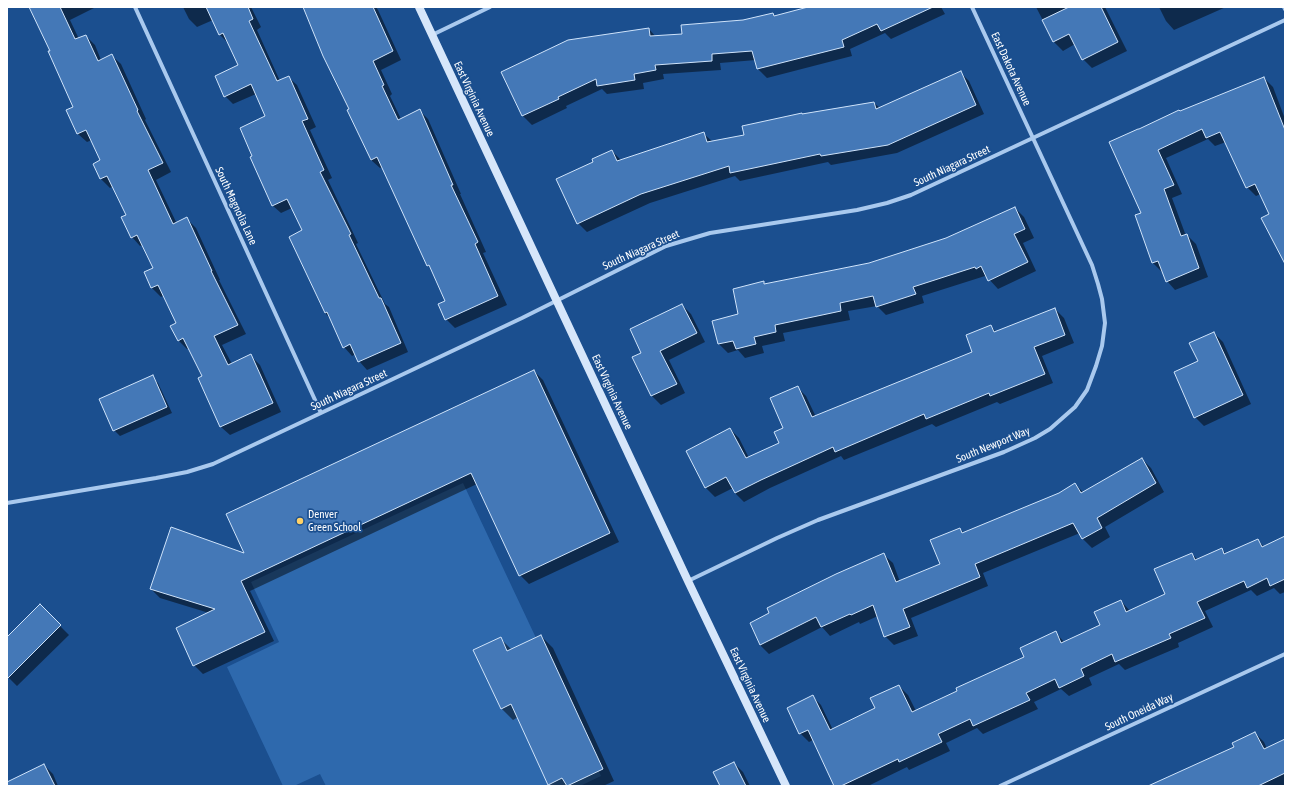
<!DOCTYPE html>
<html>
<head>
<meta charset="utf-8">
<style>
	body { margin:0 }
	#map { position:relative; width:1292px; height:793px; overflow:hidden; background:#1b4f8f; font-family:"Asap Condensed",sans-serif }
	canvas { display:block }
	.frame { position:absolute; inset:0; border:8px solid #fff; pointer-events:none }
</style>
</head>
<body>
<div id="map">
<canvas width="1292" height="793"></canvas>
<div class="frame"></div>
</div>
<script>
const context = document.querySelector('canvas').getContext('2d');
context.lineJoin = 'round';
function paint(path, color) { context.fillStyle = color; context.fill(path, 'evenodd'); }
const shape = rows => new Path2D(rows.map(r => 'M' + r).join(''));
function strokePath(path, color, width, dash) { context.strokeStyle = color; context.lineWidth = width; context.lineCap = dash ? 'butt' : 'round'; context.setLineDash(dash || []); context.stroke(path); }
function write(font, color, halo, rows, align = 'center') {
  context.font = font + ' "Asap Condensed",sans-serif'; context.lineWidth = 3.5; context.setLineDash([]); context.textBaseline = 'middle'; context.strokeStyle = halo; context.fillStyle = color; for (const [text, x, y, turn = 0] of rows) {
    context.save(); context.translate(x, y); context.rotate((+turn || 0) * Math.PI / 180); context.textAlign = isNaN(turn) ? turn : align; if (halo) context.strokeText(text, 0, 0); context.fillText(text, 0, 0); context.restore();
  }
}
paint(shape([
	[463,483,601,776,580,786,326,786,320,774,294,786,283,786,227,667,279,642,251,582]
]), '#2e69ad');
paint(shape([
	[30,7,94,7,94,8,70,20,79,39,86,36,95,45,101,60,112,56,121,64,146,119,145,120,171,172,156,180,177,224,187,219,196,228,220,280,219,280,246,334,222,345,232,364,251,356,260,365,281,412,230,435,221,427,200,379,204,377,189,348,187,349,178,340,177,324,164,295,161,297,152,288,145,272,154,268,143,245,140,246,132,237,127,215,113,186,110,188,101,179,94,164,102,161,92,140,87,142,78,134,74,107,51,51],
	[183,7,251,7,261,27,257,30,280,81,288,77,297,85,316,127,310,130,332,178,328,180,358,243,356,244,385,304,389,307,408,352,367,370,359,361,356,354,352,356,344,347,331,319,325,313,290,237,304,231,292,208,281,213,272,205,253,156,267,117,256,94,233,104,225,96,239,66,228,43,220,35,213,20,197,27,189,19],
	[355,341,355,343,346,347,346,345],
	[304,7,376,7,378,10,401,60,381,70,392,94,390,96,401,119,419,110,428,119,461,194,460,194,486,252,483,253,507,305,455,328,446,319,446,301,431,268,428,265,383,167,380,168,371,160],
	[812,7,941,7,945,14,891,39,885,33,850,49,852,56,767,78,758,69,756,60,720,63,721,70,663,74,664,79,643,83,644,89,607,94,602,89,566,106,567,108,532,125,523,116,502,72,649,29,656,37,683,35,772,14,775,16],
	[1036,7,1105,7,1127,51,1092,68,1083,59,1075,44,1063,51,1054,42],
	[1159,7,1226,7,1174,30,1166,21],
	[960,72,969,81,984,114,897,153,831,165,828,162,740,181,735,176,650,203,587,232,578,223,595,163,612,151,621,160,704,134,713,142,745,136,874,103,880,108],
	[1264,78,1273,87,1285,119,1285,262,1271,215,1261,194,1256,196,1247,187,1226,142,1215,146,1208,139,1166,158,1182,194,1172,198,1186,236,1187,235,1196,244,1208,277,1175,290,1167,281,1163,271,1162,272,1153,263,1136,216,1142,213,1110,142,1180,112],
	[1015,208,1024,217,1034,238,1023,243,1036,271,998,289,987,277,985,276,922,296,924,303,886,315,877,306,848,311,850,320,783,333,785,341,762,346,764,353,745,358,738,350,728,353,719,344,713,322,740,315,763,282,766,285,869,264,946,239],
	[682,305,691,314,705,342,669,360,685,393,661,405,652,396,633,357,642,353],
	[1055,309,1064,318,1074,343,1042,356,1053,383,1000,404,997,402,936,427,932,424,844,460,841,456,770,488,744,502,735,493,733,488,715,497,706,488,687,451,730,429,739,438,749,458,780,444,797,387,806,396,816,417,974,352,991,326,996,332],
	[1214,333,1223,342,1251,404,1204,426,1195,417,1199,362],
	[534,371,543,380,619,542,529,584,520,575,477,484,250,591,274,641,203,674,194,665,209,613,160,598,151,589,246,555],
	[152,377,158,383,172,413,120,436,114,430],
	[1142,459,1151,468,1164,492,1105,527,1110,537,1092,548,1083,539,1080,533,983,573,988,586,911,618,918,636,894,645,885,636,878,616,860,624,859,622,830,636,822,627,769,654,760,645,884,555,893,563,900,582,942,565,960,529,964,533,1059,494,1075,484,1084,493],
	[1285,537,1285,592,1280,594,1274,588,1257,596,1251,590,1205,611,1213,627,1178,643,1179,647,1125,670,1119,664,1089,678,1092,685,1069,696,1061,689,1034,702,1038,709,983,734,977,728,946,743,950,751,909,770,907,767,868,786,835,786,813,740,809,742,800,733,813,697,821,705,833,730,876,708,899,686,908,695,916,711,1025,658,1056,633,1065,643,1101,625,1121,601,1130,611,1166,595,1192,554,1198,560,1222,549,1226,554,1258,540,1264,547],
	[40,606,69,635,17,686,7,676,7,638],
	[541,636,553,648,614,781,603,786,551,786,518,717,513,720,501,708,500,638,512,650],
	[1255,733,1264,742,1267,749,1285,740,1285,786,1155,786,1235,748],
	[734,763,743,772,750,786,721,786],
	[44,765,53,774,58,786,7,786,7,783]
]), '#0007');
const building = shape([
	[29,7,60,7,75,39,86,35,98,61,112,54,138,110,137,111,163,163,148,170,173,224,187,217,212,271,211,271,238,325,214,336,228,365,251,354,273,403,220,427,198,378,202,376,183,338,178,341,170,326,176,323,158,285,151,288,144,272,153,268,137,235,131,238,121,217,126,215,107,176,100,179,93,164,100,160,86,130,77,134,66,110,73,107,48,51,50,51,29,7],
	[206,7,248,7,253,19,249,21,277,81,289,76,308,119,302,121,324,170,320,172,351,234,349,235,379,298,381,298,401,343,358,362,350,344,343,348,327,312,325,313,289,237,302,230,287,199,272,206,250,157,252,156,240,128,265,116,251,84,224,97,215,76,238,65,223,33,219,35,206,7],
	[303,7,373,7,393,51,373,61,384,85,382,86,398,120,420,109,453,185,451,185,478,242,475,244,498,296,445,320,438,304,445,301,429,265,427,266,377,157,371,160,347,110,349,109,323,56,303,7],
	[808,7,933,7,881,31,877,24,842,40,844,47,757,69,752,51,712,54,712,61,655,65,656,70,634,74,635,80,597,86,596,79,558,97,559,99,522,116,501,72,568,40,649,28,650,36,682,34,681,25,743,20,773,13,774,16,808,7],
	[1069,7,1101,7,1118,42,1082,60,1069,34,1053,42,1042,20,1069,7],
	[961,71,976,105,888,145,821,156,820,154,730,173,729,166,641,194,577,224,556,179,593,162,592,159,612,150,617,161,704,132,707,142,744,135,742,126,802,113,802,114,874,102,876,109,961,71],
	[1264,77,1285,130,1285,264,1261,218,1269,214,1255,184,1246,188,1220,132,1206,138,1202,129,1158,150,1174,185,1164,189,1181,236,1187,234,1199,268,1166,282,1158,261,1152,263,1135,215,1141,213,1109,142,1138,129,1139,129,1179,110,1180,111,1264,77],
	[1015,207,1025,229,1014,234,1028,262,988,281,981,266,976,269,975,267,913,287,916,294,876,307,873,296,840,303,841,311,775,325,776,332,754,337,756,344,736,349,733,341,718,344,712,321,738,314,733,289,764,281,764,284,869,263,946,238,1015,207],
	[682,304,697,333,660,351,677,384,651,396,632,357,641,353,630,329,682,304],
	[1055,308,1065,335,1034,347,1045,374,990,396,989,393,926,419,924,414,835,452,833,447,761,480,735,493,726,477,705,488,686,451,730,428,746,458,779,443,774,432,783,428,770,398,798,386,812,417,972,352,966,335,991,325,994,332,1055,308],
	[1214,332,1243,395,1194,418,1174,372,1198,361,1189,343,1214,332],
	[534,370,610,533,519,576,471,473,241,581,265,632,193,666,176,628,215,609,150,589,171,527,244,553,226,514,534,370],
	[153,375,167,407,113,431,99,399,153,375],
	[1142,458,1156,483,1097,518,1102,528,1082,539,1073,523,975,564,980,577,903,609,910,627,884,637,873,605,851,615,850,614,821,627,816,617,760,645,750,623,769,613,767,608,836,574,884,553,896,582,940,564,930,540,960,528,962,533,1059,493,1075,483,1081,493,1142,458],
	[1285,536,1285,579,1270,586,1267,578,1247,588,1244,581,1197,602,1205,618,1169,634,1171,638,1115,662,1112,654,1081,669,1084,676,1059,688,1055,679,1026,693,1030,700,973,726,970,719,938,734,942,742,899,762,898,759,841,786,834,786,808,730,799,734,787,708,813,695,830,730,875,708,870,698,899,685,912,712,957,691,956,688,1024,657,1020,648,1056,631,1061,643,1100,625,1094,612,1121,600,1126,612,1165,594,1154,569,1192,553,1195,560,1222,548,1224,554,1258,539,1262,547,1285,536],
	[40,604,61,625,7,679,7,637,40,604],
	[541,635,603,769,567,786,562,778,548,785,511,704,501,709,473,650,501,637,507,651,541,635],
	[1255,732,1264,749,1285,739,1285,773,1258,786,1148,786,1234,747,1232,743,1255,732],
	[734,762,746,786,720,786,713,772,734,762],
	[44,764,55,786,7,786,7,782,44,764]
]);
paint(building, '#4478b7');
strokePath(building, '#cfe3fa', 1);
strokePath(shape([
	[135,7,321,413],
	[1284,7,1285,9],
	[432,35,490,7],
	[7,503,156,478,187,472,213,464,522,318,666,246,710,233,857,210,887,203,911,195,1285,20],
	[688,581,777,538,818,520,1004,452,1035,438,1050,429,1075,407,1087,390,1096,366,1102,346,1105,323,1102,299,1098,284,1092,265,972,7],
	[1000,786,1285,654]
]), '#a9c9ee', 4);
strokePath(shape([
	[419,7,688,581,786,786]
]), '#d6e6fa', 8);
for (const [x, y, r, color] of [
	[300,521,4,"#ffd166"]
]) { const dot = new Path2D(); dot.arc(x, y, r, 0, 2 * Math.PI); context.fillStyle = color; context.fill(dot); strokePath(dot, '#1b4f8f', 1.5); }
write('11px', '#fff', '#1b4f8f', [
	["East Dakota Avenue",1011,69,65],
	["East Virginia Avenue",474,99,65],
	["South Niagara Street",952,166,-25],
	["South Magnolia Lane",236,206,65],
	["South Niagara Street",641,250,-24],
	["South Niagara Street",349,390,-25],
	["East Virginia Avenue",612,392,65],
	["South Newport Way",993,445,-22],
	["East Virginia Avenue",750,685,65],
	["South Oneida Way",1139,712,-25]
]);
write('11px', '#fff', '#1b4f8f', [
	["Denver",308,515],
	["Green School",308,528]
], 'left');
</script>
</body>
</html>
